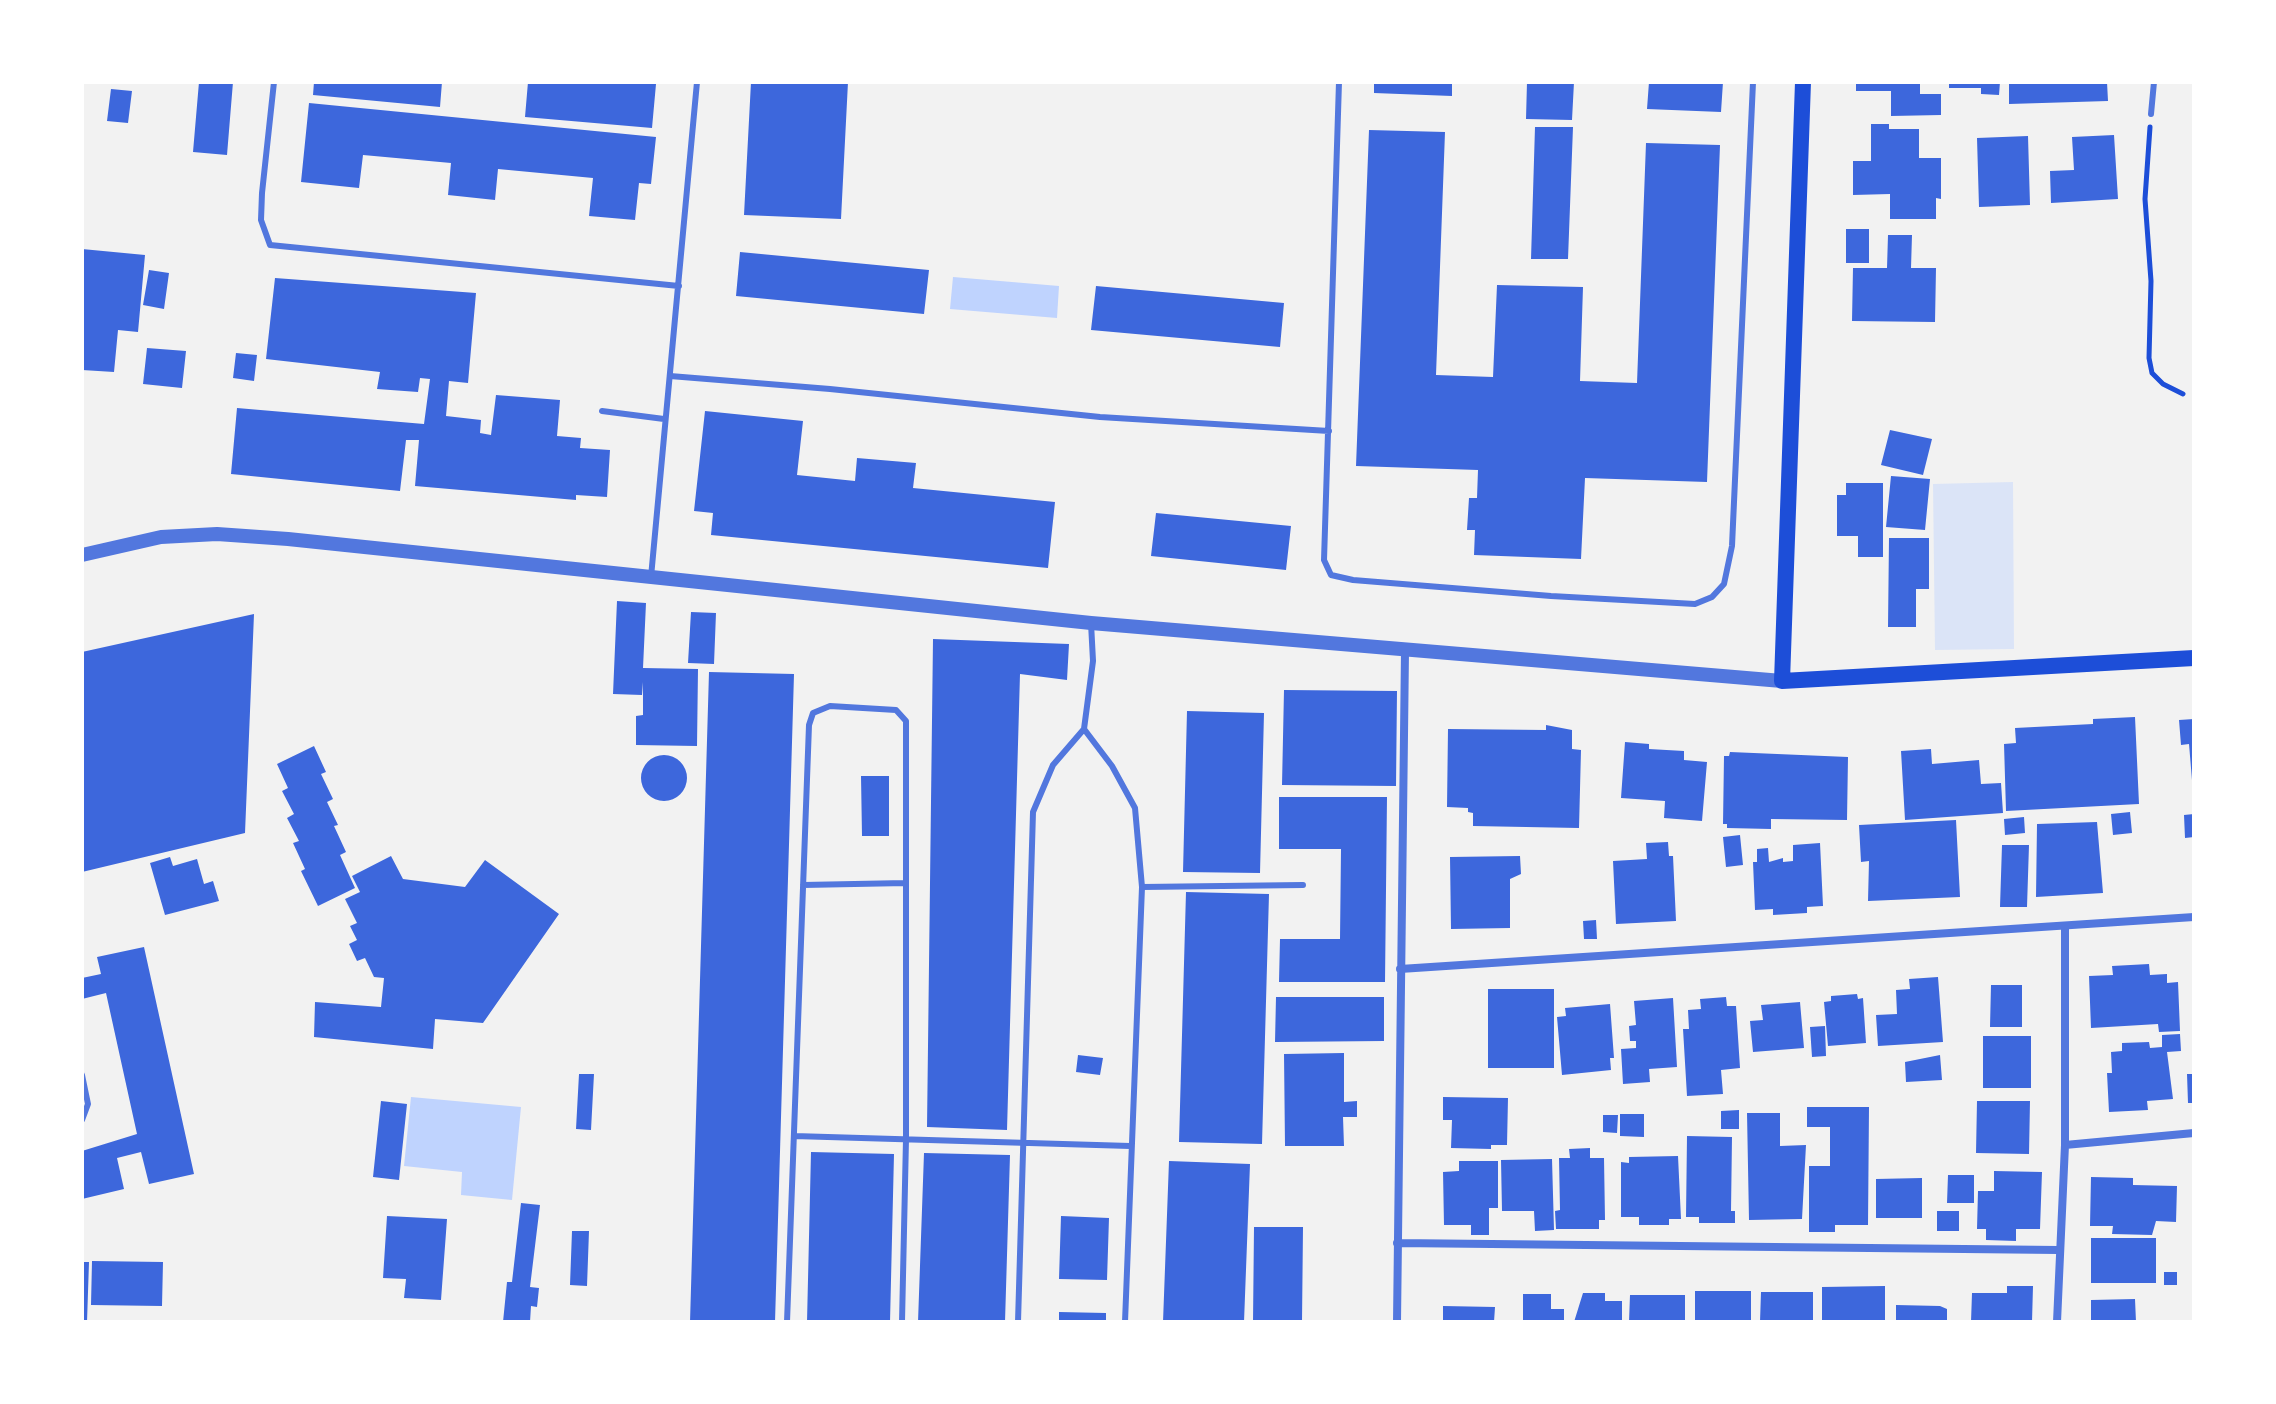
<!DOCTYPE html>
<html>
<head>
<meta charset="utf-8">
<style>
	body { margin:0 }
	#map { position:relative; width:2276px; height:1404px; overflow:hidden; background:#f2f2f2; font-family:Montserrat,sans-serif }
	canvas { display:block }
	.frame { position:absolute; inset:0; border:84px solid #fff; pointer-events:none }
</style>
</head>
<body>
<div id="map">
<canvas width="2276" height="1404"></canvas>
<div class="frame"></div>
</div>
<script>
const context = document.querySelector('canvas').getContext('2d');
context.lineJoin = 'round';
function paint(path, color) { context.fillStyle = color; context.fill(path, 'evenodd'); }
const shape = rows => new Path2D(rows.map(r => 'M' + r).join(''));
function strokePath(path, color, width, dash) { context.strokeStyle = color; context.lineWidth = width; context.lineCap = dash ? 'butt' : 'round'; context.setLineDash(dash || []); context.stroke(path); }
paint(shape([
	[2013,482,2014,649,1935,650,1933,484]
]), '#dbe4f7');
paint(shape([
	[953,277,1059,286,1057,318,950,309],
	[411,1097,521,1107,512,1200,461,1195,462,1172,404,1166]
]), '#bfd3fe');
paint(shape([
	[199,82,233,82,227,155,193,152],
	[314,82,442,82,440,107,313,95],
	[528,82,656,84,652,128,525,117],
	[751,82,848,82,841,219,744,215],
	[1374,82,1452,82,1452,96,1374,93],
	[1527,82,1574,82,1572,120,1526,119],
	[1649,82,1723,82,1721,112,1647,109],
	[1856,82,1920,82,1920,94,1941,94,1941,115,1891,116,1891,91,1856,91],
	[1949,82,2000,82,1999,95,1981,94,1981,88,1949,88],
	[2009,82,2107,82,2108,101,2009,104],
	[111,89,132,91,128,123,107,121],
	[309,103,656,137,651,184,639,183,635,220,589,216,593,178,498,169,495,200,448,195,451,163,363,155,359,188,301,182],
	[1871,124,1889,124,1889,129,1919,129,1919,158,1941,158,1941,199,1936,198,1936,219,1890,219,1890,194,1853,195,1853,161,1871,161],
	[1535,127,1573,127,1568,259,1531,259],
	[1369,130,1445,132,1436,375,1493,377,1497,285,1583,287,1580,381,1637,383,1646,143,1720,145,1707,482,1585,478,1581,559,1474,555,1475,530,1467,530,1469,498,1477,498,1478,470,1356,466],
	[2114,135,2118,199,2051,203,2050,171,2074,170,2072,137],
	[2028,136,2030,205,1979,207,1977,138],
	[1846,229,1869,229,1869,263,1846,263],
	[1888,235,1912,235,1911,268,1936,268,1935,322,1852,321,1853,268,1887,268],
	[82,249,145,255,138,332,118,330,114,372,82,370],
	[740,252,929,270,924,314,736,296],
	[149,270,169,273,164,309,143,305],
	[275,278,476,293,468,383,449,381,446,416,481,420,480,433,491,435,496,395,560,400,557,436,581,438,580,448,610,450,607,497,576,495,576,500,415,486,419,440,406,440,400,491,231,474,237,408,424,424,430,379,420,378,418,392,377,389,380,372,266,359],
	[1096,286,1284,303,1280,347,1091,330],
	[147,348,186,351,182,388,143,384],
	[236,353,257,355,254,381,233,378],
	[705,411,803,421,797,475,855,481,857,458,916,463,913,488,1055,502,1048,568,711,535,713,513,694,511],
	[1890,430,1932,439,1923,475,1881,465],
	[1891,476,1930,479,1925,530,1886,527],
	[1846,483,1883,483,1883,557,1858,557,1858,536,1837,536,1837,495,1846,495],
	[1156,513,1291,526,1286,570,1151,556],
	[1889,538,1929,538,1929,589,1916,589,1916,627,1888,627],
	[617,601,646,603,643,668,698,669,697,746,636,745,636,716,643,715,643,682,642,695,613,694],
	[691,612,716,613,714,664,688,663],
	[254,614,245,833,82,872,82,652],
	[933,639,1069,644,1067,680,1020,674,1007,1130,927,1127],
	[709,672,794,674,775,1322,690,1322],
	[1284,690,1397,691,1396,786,1282,785],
	[1187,711,1264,713,1260,873,1183,872],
	[2135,717,2139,804,2006,811,2004,744,2016,743,2015,728,2093,724,2093,719],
	[2194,719,2194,780,2192,780,2189,744,2181,745,2179,720],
	[1546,725,1572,730,1572,749,1581,750,1579,828,1473,826,1473,813,1468,812,1468,808,1447,807,1448,729,1546,730],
	[1625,742,1649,744,1649,749,1684,751,1684,760,1707,762,1702,821,1664,818,1665,801,1621,798],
	[314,746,326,772,321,774,333,799,327,802,338,825,334,826,346,852,340,855,355,888,318,906,301,871,305,869,293,843,299,841,287,818,294,814,282,791,288,788,277,764],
	[1931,749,1932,764,1979,760,1981,784,2001,783,2003,813,1905,820,1901,751],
	[1730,752,1848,757,1847,820,1771,819,1771,829,1727,828,1727,824,1723,824,1724,756,1729,756],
	'641 778a23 23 0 1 1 46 0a23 23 0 1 1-46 0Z',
	[861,776,889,776,889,836,862,836],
	[1279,797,1387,797,1385,982,1279,982,1280,939,1340,939,1341,849,1279,849],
	[2130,812,2132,833,2113,835,2111,814],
	[2194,814,2194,837,2185,838,2184,815],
	[2024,817,2025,833,2005,835,2004,819],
	[1956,820,1960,897,1868,901,1869,861,1861,862,1859,825],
	[2097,822,2103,893,2036,897,2037,824],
	[1740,835,1743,865,1726,867,1723,837],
	[1668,842,1669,856,1673,856,1676,921,1616,924,1613,861,1647,859,1646,843],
	[1820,843,1823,906,1807,907,1807,913,1773,915,1773,909,1755,910,1753,862,1757,862,1757,849,1768,848,1769,862,1783,858,1783,862,1793,861,1793,845],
	[2002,845,2029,845,2027,907,2000,907],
	[391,856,403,879,465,887,485,860,559,914,483,1023,435,1019,433,1049,314,1037,315,1002,381,1007,384,978,374,977,365,958,357,961,349,944,357,940,350,926,357,923,345,899,360,892,352,876],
	[1520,856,1521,874,1510,879,1510,928,1451,929,1450,857],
	[170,857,173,866,197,859,204,884,213,881,219,901,165,915,150,863],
	[1186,892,1269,894,1262,1144,1179,1142],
	[1596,920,1597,939,1584,939,1583,921],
	[144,947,194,1174,149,1184,141,1152,117,1158,124,1189,82,1199,82,1151,137,1134,106,993,82,999,82,978,101,974,97,957],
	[2149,964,2150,975,2167,974,2167,983,2178,982,2180,1031,2159,1032,2158,1024,2091,1028,2089,976,2113,975,2112,966],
	[1938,977,1943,1042,1878,1046,1876,1015,1897,1014,1896,990,1910,989,1909,979],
	[1991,985,2022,985,2022,1027,1990,1027],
	[1488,989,1554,989,1554,1068,1488,1068],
	[1857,994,1858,999,1863,998,1866,1043,1828,1046,1824,1002,1831,1001,1831,996],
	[1276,997,1384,997,1384,1041,1275,1042],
	[1726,997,1727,1006,1736,1006,1740,1068,1721,1070,1723,1094,1687,1096,1683,1029,1689,1029,1688,1010,1701,1009,1700,999],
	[1673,998,1677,1067,1649,1069,1650,1082,1623,1084,1621,1049,1636,1048,1636,1041,1630,1041,1629,1026,1636,1025,1634,1001],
	[1800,1002,1804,1048,1753,1052,1750,1021,1763,1020,1761,1005],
	[1610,1004,1614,1058,1610,1058,1611,1070,1562,1075,1557,1017,1566,1016,1565,1008],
	[1825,1026,1826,1056,1812,1057,1810,1027],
	[2180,1034,2181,1051,2167,1052,2173,1099,2147,1101,2148,1110,2109,1112,2107,1073,2112,1073,2111,1052,2122,1051,2122,1043,2149,1042,2150,1048,2162,1047,2162,1035],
	[1983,1036,2031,1036,2031,1088,1983,1088],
	[1344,1053,1344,1102,1357,1101,1357,1117,1343,1117,1344,1146,1285,1146,1284,1054],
	[1078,1055,1103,1058,1100,1075,1076,1072],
	[1940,1055,1942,1080,1906,1082,1905,1062],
	[579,1074,594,1074,591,1130,576,1129],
	[2187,1074,2194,1074,2194,1103,2188,1103],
	[1443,1097,1508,1098,1507,1145,1491,1145,1491,1149,1451,1148,1452,1120,1443,1120],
	[381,1101,407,1104,399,1180,373,1177],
	[1977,1101,2030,1101,2029,1154,1976,1153],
	[1807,1107,1869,1107,1868,1225,1835,1225,1835,1232,1809,1232,1809,1166,1830,1166,1830,1127,1807,1127],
	[1739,1110,1739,1129,1721,1129,1721,1111],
	[1747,1113,1780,1113,1780,1146,1806,1145,1802,1219,1749,1220],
	[1620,1114,1644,1114,1644,1137,1620,1136],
	[1603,1115,1618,1115,1617,1133,1603,1132],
	[1687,1136,1732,1137,1731,1211,1735,1211,1735,1223,1699,1223,1699,1217,1686,1217],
	[1590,1148,1590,1158,1604,1158,1605,1220,1599,1220,1599,1229,1556,1229,1555,1211,1560,1210,1559,1158,1570,1158,1569,1149],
	[811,1152,894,1154,890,1322,807,1322],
	[924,1153,1010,1155,1005,1322,918,1322],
	[1678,1156,1681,1219,1669,1219,1669,1225,1639,1225,1639,1217,1621,1217,1621,1162,1629,1163,1629,1157],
	[1552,1159,1554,1230,1535,1231,1534,1211,1502,1211,1501,1160],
	[1169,1161,1250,1164,1244,1322,1163,1322],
	[1459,1161,1498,1161,1498,1208,1489,1208,1489,1235,1471,1235,1471,1225,1444,1225,1443,1172,1459,1171],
	[1994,1171,2042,1172,2040,1229,2016,1229,2016,1241,1986,1240,1986,1229,1977,1229,1978,1191,1994,1191],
	[1948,1175,1974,1175,1974,1203,1947,1203],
	[2091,1177,2133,1178,2133,1185,2177,1186,2176,1222,2156,1221,2152,1235,2112,1234,2113,1226,2090,1226],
	[1922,1178,1922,1218,1876,1218,1876,1179],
	[521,1203,540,1205,530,1287,539,1288,537,1307,531,1306,530,1322,503,1322,507,1282,512,1282],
	[1937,1211,1959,1211,1959,1231,1937,1231],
	[387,1216,447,1219,441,1300,404,1298,406,1279,383,1278],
	[1061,1216,1109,1218,1107,1280,1059,1279],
	[1254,1227,1303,1227,1302,1322,1253,1322],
	[572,1231,589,1231,587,1286,570,1285],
	[2091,1238,2156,1238,2156,1283,2091,1283],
	[92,1261,163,1262,162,1306,91,1305],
	[82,1262,89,1262,87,1322,82,1322],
	[2164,1272,2177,1272,2177,1285,2164,1285],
	[1885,1286,1885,1322,1822,1322,1822,1287],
	[2007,1286,2033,1286,2032,1322,1971,1322,1972,1293,2007,1293],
	[1695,1291,1751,1291,1751,1322,1695,1322],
	[1761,1292,1813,1292,1813,1322,1760,1322],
	[1583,1293,1605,1293,1605,1301,1622,1301,1622,1322,1574,1322],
	[1523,1294,1551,1294,1551,1309,1564,1309,1564,1322,1523,1322],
	[1630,1295,1685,1295,1685,1322,1629,1322],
	[2135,1299,2136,1322,2091,1322,2091,1300],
	[1896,1305,1940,1306,1947,1309,1947,1322,1896,1322],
	[1443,1306,1495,1307,1494,1322,1443,1322],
	[1059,1312,1106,1313,1106,1322,1059,1322]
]), '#3d67dc');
strokePath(shape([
	[2150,127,2145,199,2151,281,2149,358,2152,373,2163,384,2183,394]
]), '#1d4ed8', 5);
strokePath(shape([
	[274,82,262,193,261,220,270,245,679,286],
	[1339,82,1324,560,1331,575,1353,580,1551,596,1695,604,1712,597,1724,584,1732,546,1753,82],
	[2151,114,2154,82],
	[670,376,830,389,1100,417,1329,431],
	[602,411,664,419],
	[651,577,697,82],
	[1091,623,1093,661,1084,729,1112,766,1135,808,1142,887,1125,1322],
	[803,885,906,883],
	[1142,887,1303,885],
	[82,1075,88,1104,82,1120],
	[794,1136,1130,1146],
	[787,1322,809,725,813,713,830,706,896,710,906,721,906,1139,902,1322],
	[1018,1322,1033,812,1053,765,1084,729]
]), '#5277de', 6);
strokePath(shape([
	[1400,969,2194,917],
	[2065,1145,2194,1133],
	[1397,1243,2058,1250],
	[1397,1322,1405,651],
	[2057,1322,2065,1145,2065,928]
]), '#5277de', 8);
strokePath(shape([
	[82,555,161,537,217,534,288,539,1091,623,1782,681]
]), '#5277de', 14);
strokePath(shape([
	[1803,82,1782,681,2194,658]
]), '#1d4ed8', 16);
</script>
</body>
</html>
